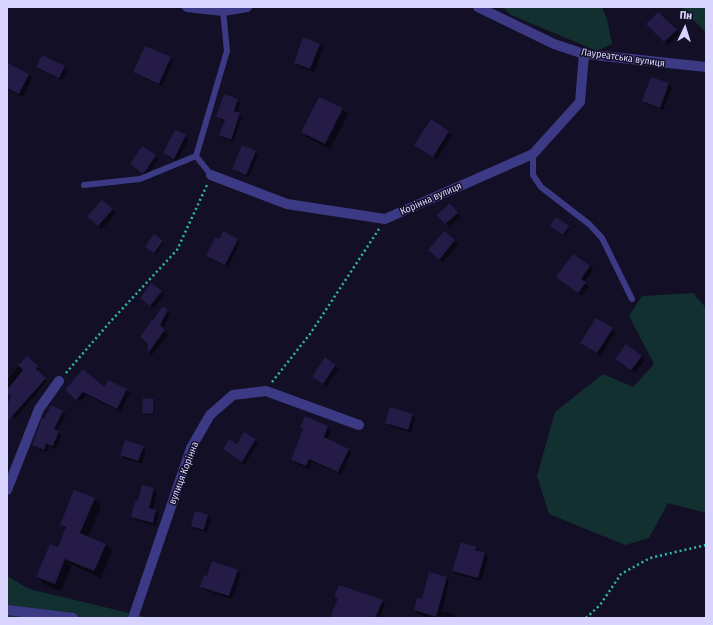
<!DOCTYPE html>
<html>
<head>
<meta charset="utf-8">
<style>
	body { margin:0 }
	#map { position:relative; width:713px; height:625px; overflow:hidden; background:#130f26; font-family:"Fira Sans Condensed",sans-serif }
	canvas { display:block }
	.frame { position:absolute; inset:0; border:8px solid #d9d4ff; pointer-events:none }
	.north { position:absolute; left:665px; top:8px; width:40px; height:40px; -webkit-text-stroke:3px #130f26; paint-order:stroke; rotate:4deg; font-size:11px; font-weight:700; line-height:16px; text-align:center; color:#d9d4ff }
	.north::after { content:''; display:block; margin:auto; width:14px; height:18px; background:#d9d4ff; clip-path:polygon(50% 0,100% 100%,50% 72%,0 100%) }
</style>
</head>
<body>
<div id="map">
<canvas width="713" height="625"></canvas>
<div class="frame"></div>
<div class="north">Пн</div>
</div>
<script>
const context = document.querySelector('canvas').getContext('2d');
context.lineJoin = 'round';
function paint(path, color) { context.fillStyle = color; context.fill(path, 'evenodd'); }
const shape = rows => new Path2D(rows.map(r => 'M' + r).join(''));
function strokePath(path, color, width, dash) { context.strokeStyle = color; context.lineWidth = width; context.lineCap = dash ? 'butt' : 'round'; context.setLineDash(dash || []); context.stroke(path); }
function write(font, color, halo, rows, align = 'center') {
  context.font = font + ' "Fira Sans Condensed",sans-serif'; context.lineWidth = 3; context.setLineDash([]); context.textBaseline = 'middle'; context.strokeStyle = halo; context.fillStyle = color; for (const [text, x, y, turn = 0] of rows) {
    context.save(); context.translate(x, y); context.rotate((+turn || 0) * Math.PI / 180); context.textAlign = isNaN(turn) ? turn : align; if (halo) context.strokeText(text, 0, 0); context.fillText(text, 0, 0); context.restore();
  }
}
paint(shape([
	[502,7,602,7,607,19,612,44,597,51,511,15],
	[682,7,706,7,706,32,685,12],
	[693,293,706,308,706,513,668,503,649,538,625,545,549,514,537,476,555,412,603,374,633,387,654,364,629,316,642,296],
	[7,576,29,589,150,618,7,618]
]), '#12302f');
paint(shape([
	[658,13,679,33,668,45,647,24],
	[320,45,323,48,314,72,298,66,295,63],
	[170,58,173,61,162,86,138,75,134,72],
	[7,64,29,75,32,78,23,97,7,89],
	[38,67,64,67,68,70,62,80,41,70],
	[652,78,669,84,672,88,663,110,647,104,643,101],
	[320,98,342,109,348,114,330,149,307,137,302,132],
	[237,100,240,103,237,113,242,117,233,142,222,138,220,135,225,121,220,120,217,117],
	[431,120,452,135,437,159,415,145],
	[185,136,189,139,177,161,167,156,164,153],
	[142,147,159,159,146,176,131,164],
	[255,152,258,155,249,177,237,172,234,169],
	[102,201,116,213,102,229,88,216],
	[453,208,461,217,449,226,446,223],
	[557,218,570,229,564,236,553,227],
	[444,232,458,244,443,262,432,253],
	[237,240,240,243,228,267,211,259,207,255,220,241],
	[163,241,164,243,156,254,148,248],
	[590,266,593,270,584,282,589,287,582,296,558,277],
	[161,292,164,295,154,308,145,301],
	[167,310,170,314,163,329,168,334,151,356,149,353,153,322],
	[612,329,615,332,601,356,585,346],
	[626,345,645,360,635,373,620,362],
	[27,357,40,369,37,372,47,381,16,418,7,414,7,407,12,396,7,392,7,380],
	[335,365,338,369,327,386,316,380],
	[105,389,126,390,130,393,120,412,86,395,80,402,70,394],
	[154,400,155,402,154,415,145,414,143,413],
	[52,406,66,415,57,431,61,435,56,449,49,446,47,452,36,448,33,445],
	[412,415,415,418,411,432,389,426,386,422],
	[306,418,328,427,331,430,327,440,348,450,351,453,341,474,312,462,309,469,295,463,292,460,303,430,301,428],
	[255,440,258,443,245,464,224,449],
	[143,447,146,451,142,464,124,458,121,454],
	[143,487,154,489,157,493,153,510,159,514,156,526,135,520,132,517,139,502],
	[94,499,101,506,88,537,105,544,112,551,101,578,72,565,61,591,44,584,38,577,58,549,66,530,61,524],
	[207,516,211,519,207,532,195,529,192,526],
	[476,547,479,551,479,552,485,554,488,557,481,581,456,574,453,571],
	[237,570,241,574,232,599,205,590,201,587,208,577],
	[446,578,449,581,442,611,452,613,455,616,455,618,433,618,418,614,415,610,423,600],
	[336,596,382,601,385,604,380,618,332,618,338,599]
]), '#0007');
paint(shape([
	[658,12,677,30,664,42,646,24],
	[303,37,320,44,310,69,294,63],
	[145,46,171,57,159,84,133,72],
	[42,55,65,66,59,78,36,67],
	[7,63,29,74,19,94,7,88],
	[651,77,669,83,660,108,642,101],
	[224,94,238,99,234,111,240,113,231,140,219,135,225,120,216,117],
	[319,97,343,108,325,144,301,132],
	[431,119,449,131,433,157,414,145],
	[175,130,186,135,174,159,163,153],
	[242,145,256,151,246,175,232,169],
	[142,146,156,155,145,172,142,173,130,164],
	[102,200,113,209,98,226,87,216],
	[450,203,458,213,445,224,437,215],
	[556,217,569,226,563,235,550,226],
	[223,231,238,239,225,265,206,256,215,237,219,239],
	[444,231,455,240,439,260,428,250],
	[154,234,163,241,154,253,145,247],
	[573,254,590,266,581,279,586,282,578,293,556,277],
	[151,283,162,291,150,306,140,298],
	[163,306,168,310,160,325,165,330,148,353,148,344,140,337,150,323,151,319,153,320],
	[596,318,613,328,597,353,580,343],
	[626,344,642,356,631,370,615,359],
	[27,356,38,366,36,369,46,378,7,422,7,405,11,396,7,393,7,390,23,370,18,365],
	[325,357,336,365,323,384,312,377],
	[83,369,104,387,108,380,127,389,117,409,83,392,76,400,65,390],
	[143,398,154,399,153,414,142,413],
	[51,405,63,411,54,429,59,431,53,446,46,444,44,450,32,445,42,418,44,419],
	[390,407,413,414,408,430,385,423],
	[305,416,328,426,324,437,349,449,338,472,309,459,306,466,291,460,303,429,300,428],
	[244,432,256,439,242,462,223,449,229,439,237,444],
	[125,440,144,446,138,461,120,455],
	[142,485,154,488,149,508,156,510,153,523,131,517,135,501,138,501],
	[74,490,95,498,80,533,106,544,94,571,65,559,55,584,36,577,50,544,58,547,66,527,60,525],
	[195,511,208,515,204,530,191,526],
	[461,542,477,547,475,550,485,553,478,578,452,571],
	[212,561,238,570,229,596,200,587,204,575,207,576],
	[429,572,447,577,436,617,414,610,417,598,422,599],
	[339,585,383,600,375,618,330,618,338,598,334,596]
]), '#241b47');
strokePath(shape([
	[66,373,110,322,177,250,207,185],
	[272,382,310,334,379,229],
	[586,618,600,605,621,574,650,558,706,545]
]), '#2fb8b0', 2.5, [2, 3]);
strokePath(shape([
	[533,154,533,175,541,187,589,224,602,238,632,299],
	[211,175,196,156,227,51,223,11],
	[84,185,140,179,196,156]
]), '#3d3a85', 6);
strokePath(shape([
	[187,7,223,11,247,7],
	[478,7,554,44,584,54,706,67],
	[211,175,287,204,385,219,533,154,580,102,584,54],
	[7,490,39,409,59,381],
	[7,610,73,618],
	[133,618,191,448,210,415,233,395,266,391,359,425]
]), '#3d3a85', 10);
write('10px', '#d9d4ff', '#130f26', [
	["Лауреатська вулиця",623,58,8],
	["Корінна вулиця",431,199,-24],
	["вулиця Корінна",184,473,-69]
]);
</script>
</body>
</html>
